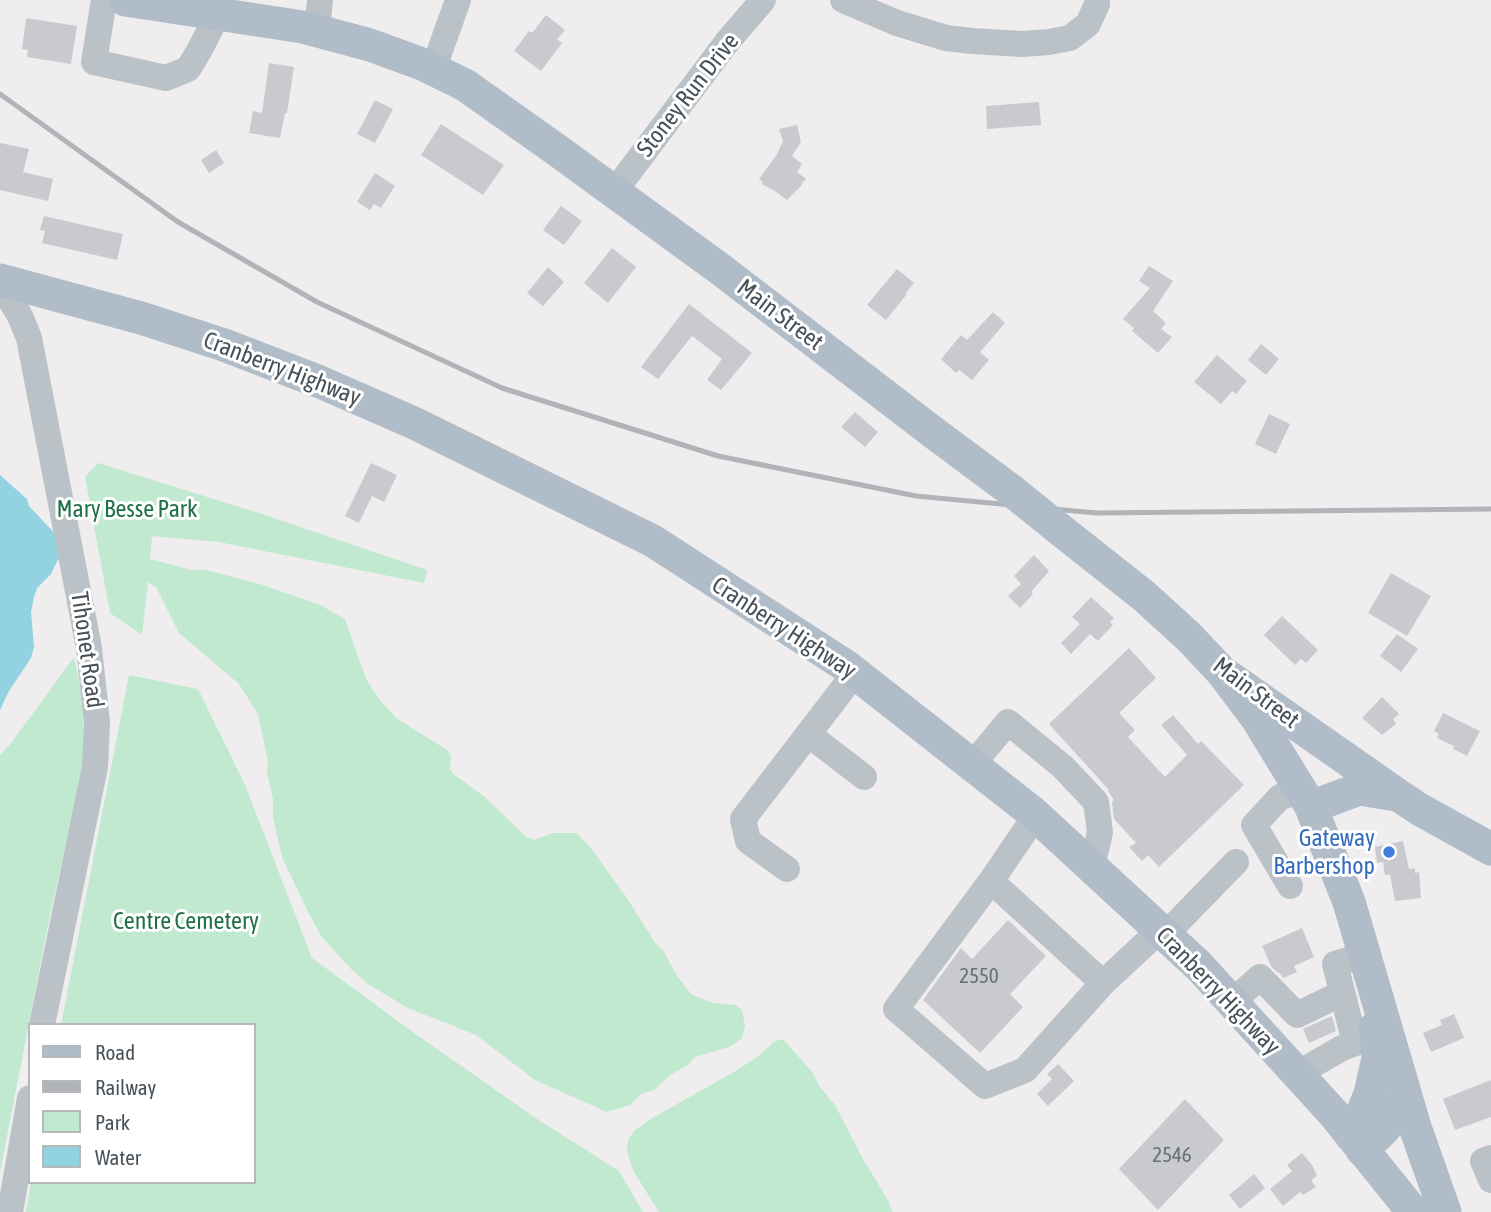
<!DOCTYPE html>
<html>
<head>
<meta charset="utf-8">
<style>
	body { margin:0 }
	#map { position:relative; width:1491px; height:1212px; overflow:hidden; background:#efeded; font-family:"Asap Condensed",sans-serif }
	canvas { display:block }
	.legend { position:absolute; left:28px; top:1023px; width:228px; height:161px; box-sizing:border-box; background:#fff; border:2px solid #b6b9bc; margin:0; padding:9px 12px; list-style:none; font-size:21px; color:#485158 }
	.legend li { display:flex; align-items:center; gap:14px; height:35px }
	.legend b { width:35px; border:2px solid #b6b9bc }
</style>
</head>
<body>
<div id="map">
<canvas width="1491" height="1212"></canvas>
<ul class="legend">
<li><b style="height:9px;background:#b0bdc9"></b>Road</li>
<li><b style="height:9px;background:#b0b3b7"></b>Railway</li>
<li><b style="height:19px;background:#c0e9cf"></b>Park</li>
<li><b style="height:19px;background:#92d2e1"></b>Water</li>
</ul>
</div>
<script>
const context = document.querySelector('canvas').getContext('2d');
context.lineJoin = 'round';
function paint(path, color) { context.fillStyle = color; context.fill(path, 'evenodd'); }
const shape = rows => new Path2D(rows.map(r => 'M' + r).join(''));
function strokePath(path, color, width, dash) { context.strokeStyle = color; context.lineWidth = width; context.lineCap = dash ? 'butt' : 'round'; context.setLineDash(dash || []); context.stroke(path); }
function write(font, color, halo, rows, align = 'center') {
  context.font = font + ' "Asap Condensed",sans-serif'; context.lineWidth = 6; context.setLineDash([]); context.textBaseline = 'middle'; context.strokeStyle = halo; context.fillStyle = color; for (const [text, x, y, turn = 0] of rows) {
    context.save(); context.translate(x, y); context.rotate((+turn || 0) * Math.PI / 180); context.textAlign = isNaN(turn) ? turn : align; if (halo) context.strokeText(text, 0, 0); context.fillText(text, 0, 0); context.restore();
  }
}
paint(shape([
	[98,463,262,514,427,570,424,583,219,542,152,536,150,559,191,570,206,570,263,585,320,605,345,619,366,679,379,699,396,718,447,750,451,755,450,769,453,774,485,797,526,837,534,840,552,833,577,833,594,852,627,898,656,944,663,950,677,976,692,995,714,1003,735,1005,742,1010,745,1026,742,1038,729,1047,695,1057,688,1065,670,1075,654,1090,641,1094,630,1105,607,1112,535,1080,476,1035,408,1008,368,984,351,969,321,936,307,910,282,857,273,818,273,799,267,772,268,762,258,714,239,684,179,633,156,587,148,582,142,635,110,613,85,477],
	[74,657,83,699,84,765,50,915,0,1172,0,755,12,742],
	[129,675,198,689,245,785,312,958,417,1035,540,1121,619,1171,643,1212,26,1212,31,1182,254,1182,254,1025,61,1025],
	[783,1039,813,1073,819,1086,835,1105,864,1161,888,1200,893,1212,659,1212,634,1172,627,1152,628,1140,634,1131,649,1120,739,1069,761,1054,773,1042]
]), '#c0e9cf');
paint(shape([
	[0,475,27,499,29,506,59,538,63,549,51,574,37,588,34,597,31,612,34,647,31,658,9,691,0,710]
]), '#92d2e1');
paint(shape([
	[546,15,565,30,557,39,562,43,541,71,514,51,529,31,532,33],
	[26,18,77,26,71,64,27,57,28,50,22,49],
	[269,63,294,67,287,113,285,113,280,138,249,133,253,111,262,113],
	[375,100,393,109,375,143,357,134],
	[1039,102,1041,125,987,129,986,106],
	[441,124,504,165,483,195,421,155],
	[797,125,801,142,792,156,802,164,797,172,806,179,801,184,802,185,787,200,775,191,762,184,763,182,759,179,776,156,783,141,779,129],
	[0,143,29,149,23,172,53,179,48,201,0,190],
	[216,150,224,163,209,173,201,160],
	[375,173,395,186,381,208,374,204,370,210,357,202],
	[561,206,582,221,564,245,543,230],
	[44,216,123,234,117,260,42,243,45,231,40,230],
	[612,248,636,267,608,303,584,283],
	[1149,266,1173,281,1153,311,1166,323,1161,329,1172,337,1158,353,1132,331,1134,328,1123,319,1150,288,1139,281],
	[548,267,564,282,543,306,527,293],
	[897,269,914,283,906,293,907,294,886,320,867,305],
	[689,304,752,353,721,390,707,380,722,359,692,336,658,379,641,367],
	[993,312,1005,323,980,352,989,360,972,380,959,370,956,373,941,359,961,335,967,340],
	[1261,344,1279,359,1266,375,1248,360],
	[1217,355,1247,381,1236,394,1232,391,1221,404,1194,382],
	[855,412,878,432,865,447,841,427],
	[1269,414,1290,424,1276,454,1255,444],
	[371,463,397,475,384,502,372,496,359,523,345,516],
	[1034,555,1049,571,1031,592,1033,594,1020,608,1008,596,1021,584,1014,576],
	[1391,573,1431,596,1407,636,1368,613],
	[1091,597,1114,618,1110,622,1113,625,1098,641,1090,634,1071,654,1061,643,1080,624,1072,617],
	[1282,616,1318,650,1306,663,1301,659,1295,665,1264,635],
	[1397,634,1418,649,1401,672,1380,656],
	[1129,648,1156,678,1119,713,1135,730,1128,737,1165,777,1187,755,1161,725,1173,715,1198,744,1201,741,1244,785,1159,867,1148,855,1142,861,1129,847,1136,843,1114,819,1112,802,1114,800,1108,791,1109,790,1049,724],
	[1382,697,1399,714,1393,719,1396,724,1382,735,1362,718],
	[1443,713,1480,731,1467,756,1453,749,1454,746,1437,738,1439,734,1434,731],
	[1403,841,1409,869,1415,868,1415,873,1419,872,1421,898,1395,901,1390,874,1385,875,1383,862,1377,863,1375,847],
	[1008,920,1046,956,1010,994,1023,1007,980,1053,923,1000,961,948,972,959],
	[1302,928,1314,957,1294,966,1297,972,1283,978,1279,972,1278,973,1271,966,1262,946],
	[1454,1014,1464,1038,1431,1052,1423,1033,1442,1025,1440,1020],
	[1332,1016,1336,1031,1309,1043,1303,1029],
	[1058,1064,1074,1081,1048,1106,1037,1094,1052,1079,1047,1074],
	[1491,1080,1491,1117,1455,1130,1443,1099],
	[1185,1099,1224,1140,1158,1210,1119,1169],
	[1302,1153,1312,1165,1317,1176,1311,1180,1316,1187,1303,1195,1300,1192,1283,1206,1270,1189,1292,1171,1287,1165],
	[1254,1174,1265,1188,1240,1209,1229,1195]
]), '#c8cacf');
strokePath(shape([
	[104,0,94,62,166,78,188,69,199,51,218,14],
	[843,0,897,23,946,38,972,41,1023,44,1049,42,1070,38,1088,24,1097,4,1097,0],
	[317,30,320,0],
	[433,70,458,0],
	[614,192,727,42,763,0],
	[0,283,20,316,29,338,89,648,97,722,95,767,42,1025],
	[808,734,864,777],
	[972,765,1008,722,1063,767,1096,802,1100,832,1092,867],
	[1036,815,991,881,1103,983,1160,930],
	[787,869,748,841,743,819,855,673],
	[991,881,896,1009,985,1086,1025,1070,1103,983],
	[1290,886,1254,825,1280,797,1301,791],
	[1165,935,1236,862],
	[1232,1002,1260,977,1297,1015,1342,993],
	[1355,1043,1335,964,1364,955],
	[1297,1074,1342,1048,1371,1037],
	[1491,1158,1483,1161,1491,1180],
	[10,1212,30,1098]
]), '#bac2c8', 26);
strokePath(shape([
	[125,0,303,27,370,45,422,64,465,85,554,148,720,269,934,433,1012,491],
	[0,280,141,318,224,345,320,382,414,423,653,541,846,666,1032,812,1199,966,1334,1114,1413,1212],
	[1058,528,1144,596,1189,637,1222,672,1398,795,1419,809,1491,849],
	[1222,672,1256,717,1311,807,1349,902,1415,1127,1445,1212],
	[1311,807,1359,789,1396,795],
	[1352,1137,1370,1094,1378,1058,1375,1028],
	[1362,1150,1385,1128,1405,1095]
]), '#b0bdc9', 33);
strokePath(shape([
	[0,94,178,222,317,302,502,388,718,456,916,496,1096,513,1491,509]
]), '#b0b3b7', 5);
strokePath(shape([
	[1012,491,1058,528]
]), '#b0bdc9', 33);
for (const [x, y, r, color] of [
	[1389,852,7,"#3f7fe0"]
]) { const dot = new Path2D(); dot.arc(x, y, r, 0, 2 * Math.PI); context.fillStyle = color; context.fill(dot); strokePath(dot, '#fff', 2.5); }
write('21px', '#686f76', null, [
	["2550",979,976],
	["2546",1172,1155]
]);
write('24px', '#485158', '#fff', [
	["Stoney Run Drive",688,95,-52],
	["Main Street",780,315,37],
	["Cranberry Highway",282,369,21],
	["Cranberry Highway",784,628,33],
	["Tihonet Road",87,650,82],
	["Main Street",1256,693,37],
	["Cranberry Highway",1218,991,46]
]);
write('24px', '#217047', '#fff', [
	["Mary Besse Park",127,509],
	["Centre Cemetery",186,921]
]);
write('24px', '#366cbe', '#fff', [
	["Gateway",1375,838],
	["Barbershop",1375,866]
], 'right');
</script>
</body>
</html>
